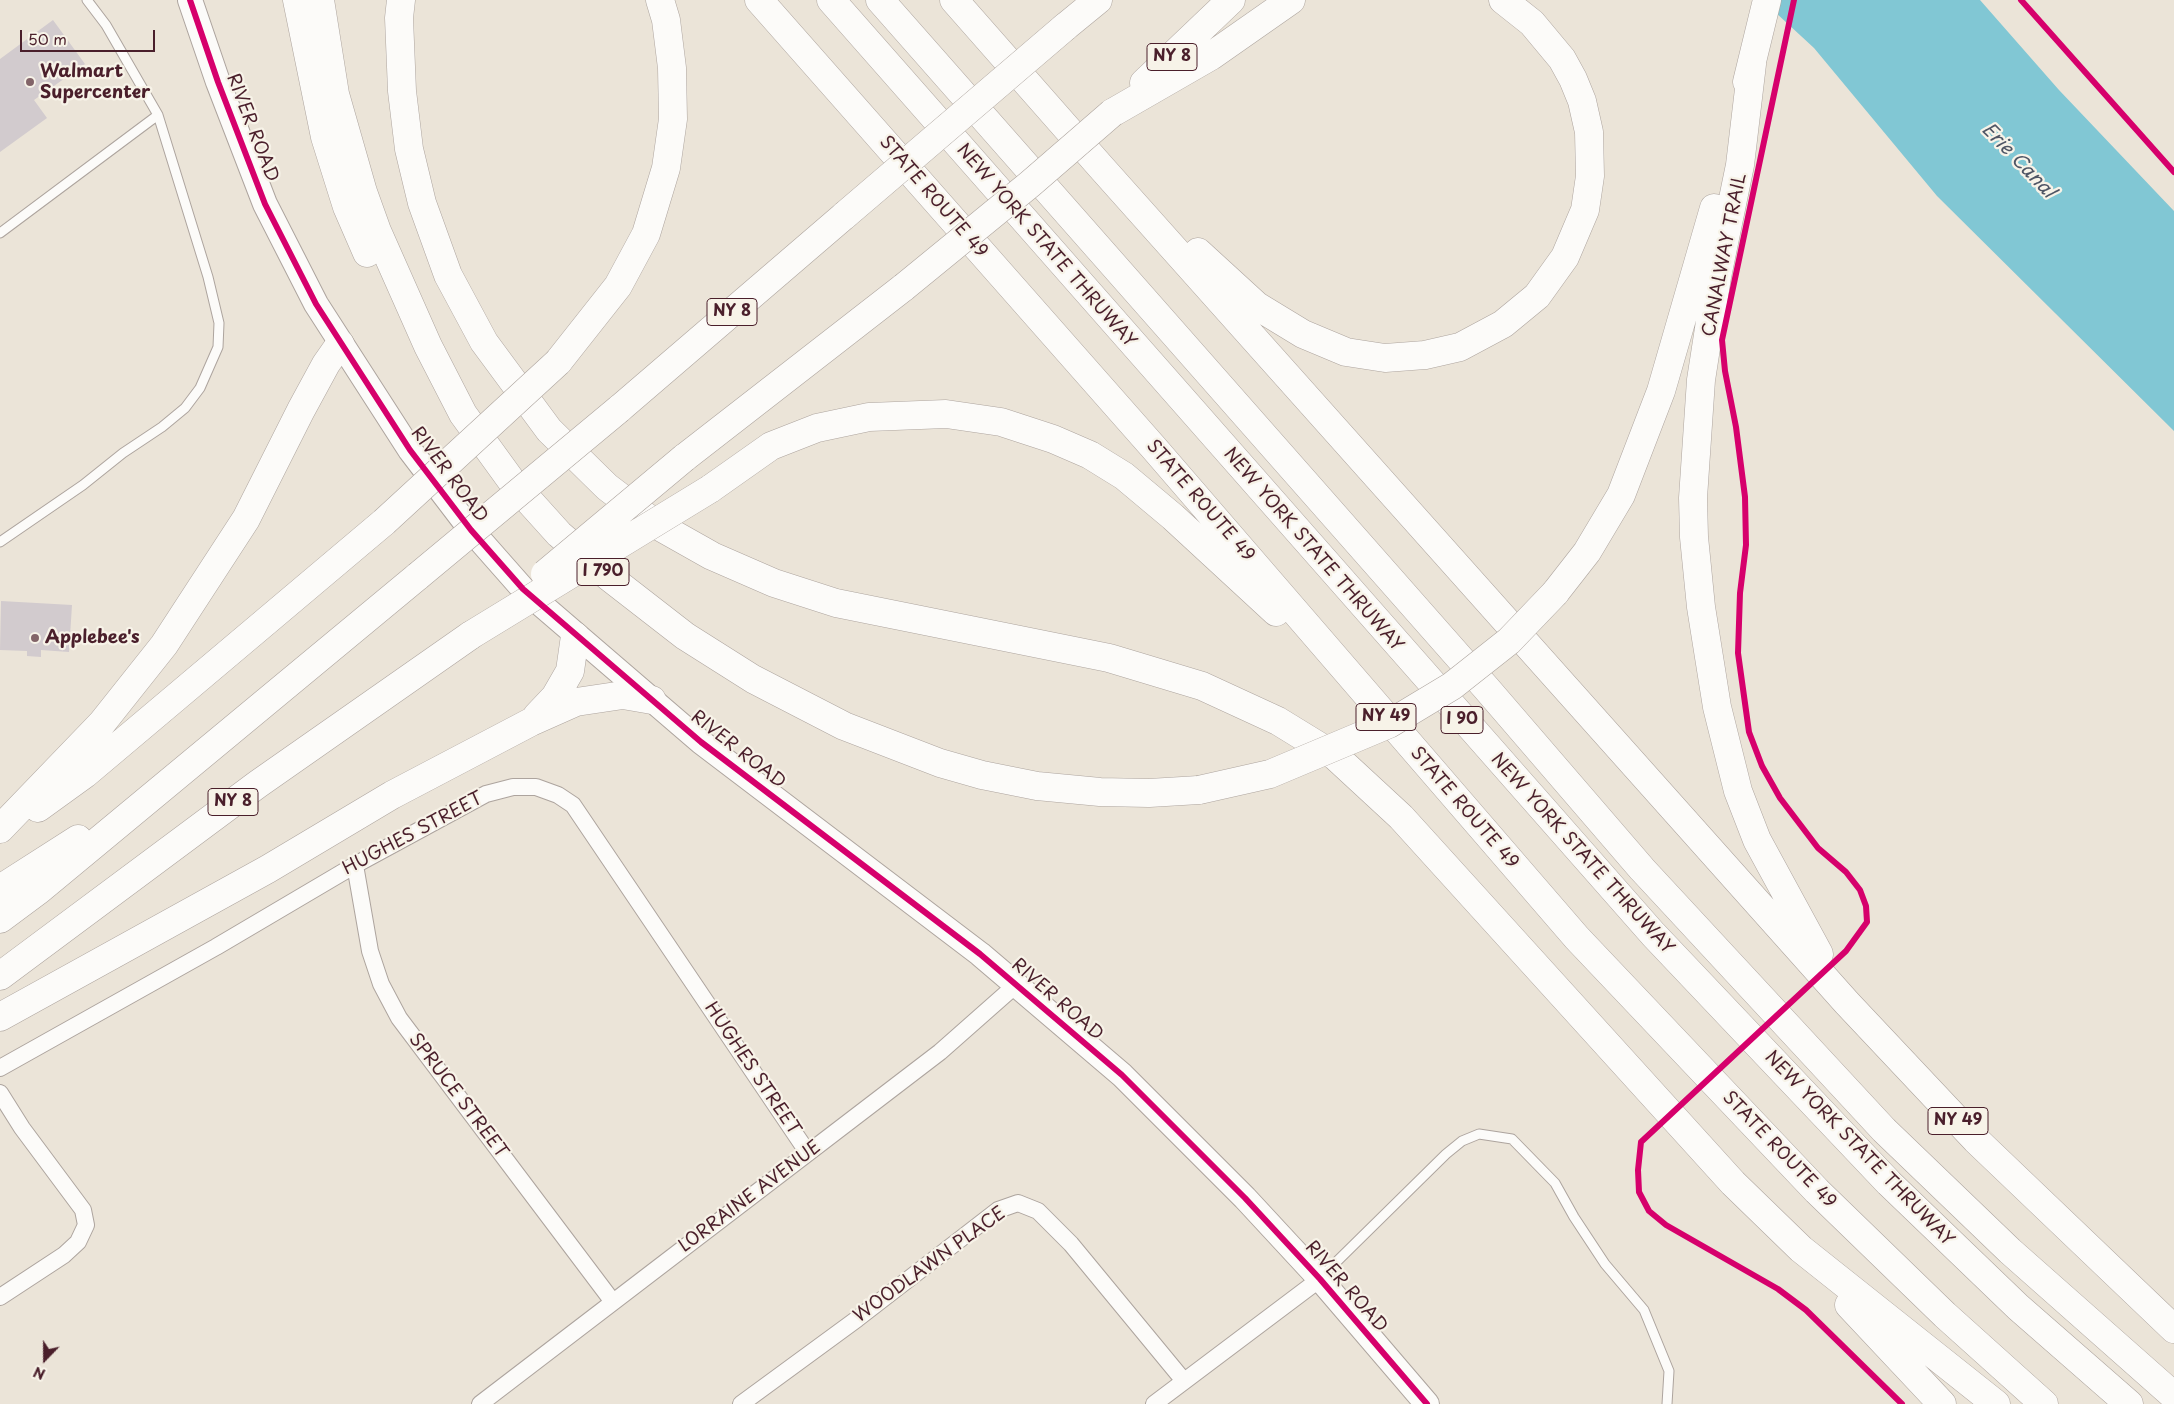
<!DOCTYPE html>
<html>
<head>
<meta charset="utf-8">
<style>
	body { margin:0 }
	#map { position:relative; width:2174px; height:1404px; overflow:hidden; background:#ebe4d8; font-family:"Playpen Sans",sans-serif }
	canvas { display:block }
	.north { position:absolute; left:20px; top:1334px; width:50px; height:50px; -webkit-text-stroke:4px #f7f3e8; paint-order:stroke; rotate:202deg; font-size:14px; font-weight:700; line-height:20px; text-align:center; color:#4a1f2b }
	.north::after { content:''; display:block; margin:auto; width:18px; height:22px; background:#4a1f2b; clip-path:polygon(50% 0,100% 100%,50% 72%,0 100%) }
	.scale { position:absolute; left:20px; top:30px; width:135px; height:22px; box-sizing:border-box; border:2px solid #4a1f2b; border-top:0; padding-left:6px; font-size:15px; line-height:18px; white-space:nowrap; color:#4a1f2b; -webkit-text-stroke:4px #f7f3e8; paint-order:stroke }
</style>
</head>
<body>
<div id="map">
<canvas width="2174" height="1404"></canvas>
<div class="north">N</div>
<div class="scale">50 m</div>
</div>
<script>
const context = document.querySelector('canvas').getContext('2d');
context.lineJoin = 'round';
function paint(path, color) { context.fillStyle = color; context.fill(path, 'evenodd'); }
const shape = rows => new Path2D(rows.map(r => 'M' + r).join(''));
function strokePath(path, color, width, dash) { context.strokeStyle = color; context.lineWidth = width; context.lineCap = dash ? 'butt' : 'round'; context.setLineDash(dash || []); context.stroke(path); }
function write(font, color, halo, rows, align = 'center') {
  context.font = font + ' "Playpen Sans",sans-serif'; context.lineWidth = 4.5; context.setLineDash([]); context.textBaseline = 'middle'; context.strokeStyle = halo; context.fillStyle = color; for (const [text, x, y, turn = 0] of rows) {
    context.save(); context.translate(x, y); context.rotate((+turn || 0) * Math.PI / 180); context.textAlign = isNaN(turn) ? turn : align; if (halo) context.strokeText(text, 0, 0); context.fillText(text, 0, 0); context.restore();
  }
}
paint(shape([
	[1762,0,1980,0,2059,90,2174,211,2174,431,1937,196,1814,48]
]), '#81c7d4');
paint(shape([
	[53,20,85,64,34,100,47,118,0,152,0,59],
	[1,601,72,605,69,652,41,650,41,657,27,656,27,651,0,650]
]), '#d2cbce');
const service = shape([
	[0,233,158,115],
	[0,542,83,485,123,453,162,427,185,408,200,388,218,347,219,323,208,277,158,115,106,25,87,0],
	[1320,1278,1446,1154,1462,1141,1479,1134,1512,1139,1555,1183,1574,1217,1605,1264,1644,1310,1669,1371,1667,1404]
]);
const minor = shape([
	[355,865,370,951,381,984,399,1018,613,1302],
	[0,1068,216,947,355,865,486,794,513,787,536,787,558,795,573,805,808,1153],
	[0,1093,22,1128,83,1210,86,1225,78,1242,64,1255,0,1297],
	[480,1404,940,1052,1017,984],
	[741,1404,857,1319,998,1210,1018,1203,1038,1211,1071,1244,1184,1381],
	[1154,1404,1320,1279]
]);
const secondary = shape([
	[190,0,218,82,265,204,316,304,410,450,471,530,523,589,701,742,980,954,1122,1075,1245,1198,1320,1279,1427,1404]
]);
const motorway = shape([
	[297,0,325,137,347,207,367,253],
	[320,0,335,94,363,192,377,231,428,346,463,414,513,483,559,534,609,577,685,636,753,679,844,726,940,763,982,775,1037,786,1100,792,1149,793,1199,790],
	[401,0,399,18,402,91,409,149,422,203,448,275,484,342,549,430,607,487,657,525,712,556,774,583,836,603,1109,658,1202,686,1278,721,1335,756,1401,817,1733,1183,1801,1249,1996,1404],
	[759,0,1154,448,1577,938,1817,1191,1945,1315,2044,1404],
	[831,0,1653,934,1889,1183,2018,1307,2129,1404],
	[880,0,1487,689,1642,869,1884,1130,2010,1251,2174,1396],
	[954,0,1100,166,1847,1003,1976,1140,2174,1329],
	[1065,27,1098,0],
	[1752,64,1740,165,1717,277,1701,380,1693,498,1694,537,1701,607,1717,707,1738,791,1757,840,1819,954],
	[1747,82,1767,0],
	[1144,83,1231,0],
	[1112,113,1211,56,1291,0],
	[1198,252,1257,306,1303,334,1346,352,1385,358,1425,355,1460,347,1503,324,1537,296,1565,257,1585,210,1590,176,1589,132,1582,101,1573,79,1562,59,1532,23,1503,0],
	[558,362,618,286,646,234,666,168,673,119,672,68,666,20,660,0],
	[619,409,845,215],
	[684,458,904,287],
	[710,489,771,446,817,428,869,417,946,414,1001,422,1053,439,1090,455,1124,476,1173,517,1276,612],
	[1555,593,1587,552,1621,495,1661,391,1714,208],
	[537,716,555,697,570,671,575,636],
	[38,808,85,774,384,522],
	[0,829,102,723,164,645,246,519,301,410,326,364,340,344],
	[0,889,78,839],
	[0,919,39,890,418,576],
	[0,976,258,784,471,635],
	[0,1017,268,869,392,795,531,722,576,702,623,695,652,700],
	[1849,1305,1942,1404]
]);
strokePath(service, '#ada49e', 11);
strokePath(minor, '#ada49e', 18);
strokePath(secondary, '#ada49e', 26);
strokePath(motorway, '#ada49e', 29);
strokePath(service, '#fcfbf9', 9);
strokePath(minor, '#fcfbf9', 16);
strokePath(secondary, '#fcfbf9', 24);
strokePath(motorway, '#fcfbf9', 28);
const motorwayBridge = shape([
	[845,215,1065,27],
	[904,287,1030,184,1112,113],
	[384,522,558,362],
	[545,574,684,458],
	[418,576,619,409],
	[471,635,710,489],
	[1199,790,1270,774,1389,724,1452,686,1509,641,1555,593]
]);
strokePath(motorwayBridge, '#ada49e', 29, []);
strokePath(motorwayBridge, '#fcfbf9', 28);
strokePath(shape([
	[190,0,218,82,265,204,316,304,410,450,471,530,523,589,701,742,980,954,1122,1075,1245,1198,1320,1279,1427,1404],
	[1794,0,1722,340,1725,371,1736,427,1745,497,1746,545,1740,593,1738,653,1749,732,1762,766,1780,798,1818,848,1846,872,1860,890,1866,906,1867,922,1846,951,1641,1142,1638,1170,1639,1192,1649,1211,1666,1225,1778,1289,1806,1310,1902,1404],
	[2021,0,2174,172]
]), '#d6006c', 6);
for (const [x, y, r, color] of [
	[30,82,5,"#826468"],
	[35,638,5,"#826468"]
]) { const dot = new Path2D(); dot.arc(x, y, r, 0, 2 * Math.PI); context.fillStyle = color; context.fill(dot); strokePath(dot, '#f7f3e8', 2); }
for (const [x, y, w] of [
	[1172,57,50],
	[732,312,50],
	[603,572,52],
	[1386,717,60],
	[1462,720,42],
	[233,802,50],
	[1958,1121,60]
]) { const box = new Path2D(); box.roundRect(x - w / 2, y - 13.5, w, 27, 4); context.fillStyle = '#f7f3e8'; context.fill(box); strokePath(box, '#4a1f2b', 1); }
write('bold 16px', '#4a1f2b', null, [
	["NY 8",1172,57],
	["NY 8",732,312],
	["I 790",603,572],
	["NY 49",1386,717],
	["I 90",1462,720],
	["NY 8",233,802],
	["NY 49",1958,1121]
]);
write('bold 18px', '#4a1f2b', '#f7f3e8', [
	["Walmart",40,72],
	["Supercenter",40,93],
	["Applebee's",45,638]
], 'left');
write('18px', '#4a1f2b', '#f7f3e8', [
	["RIVER ROAD",252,128,69],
	["STATE ROUTE 49",933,197,49],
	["NEW YORK STATE THRUWAY",1046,246,49],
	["CANALWAY TRAIL",1725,255,-79],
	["RIVER ROAD",449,475,53],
	["STATE ROUTE 49",1200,501,49],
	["NEW YORK STATE THRUWAY",1313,550,49],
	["RIVER ROAD",738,750,38],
	["STATE ROUTE 49",1464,808,49],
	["HUGHES STREET",413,834,-28],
	["NEW YORK STATE THRUWAY",1582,854,48],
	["RIVER ROAD",1057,1000,41],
	["HUGHES STREET",752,1069,56],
	["SPRUCE STREET",458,1096,53],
	["NEW YORK STATE THRUWAY",1859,1149,46],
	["STATE ROUTE 49",1779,1150,46],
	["LORRAINE AVENUE",750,1197,-37],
	["WOODLAWN PLACE",930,1265,-36],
	["RIVER ROAD",1346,1287,49]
]);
write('italic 19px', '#4e5565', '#f7f3e8', [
	["Erie Canal",2018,161,46]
]);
</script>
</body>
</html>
